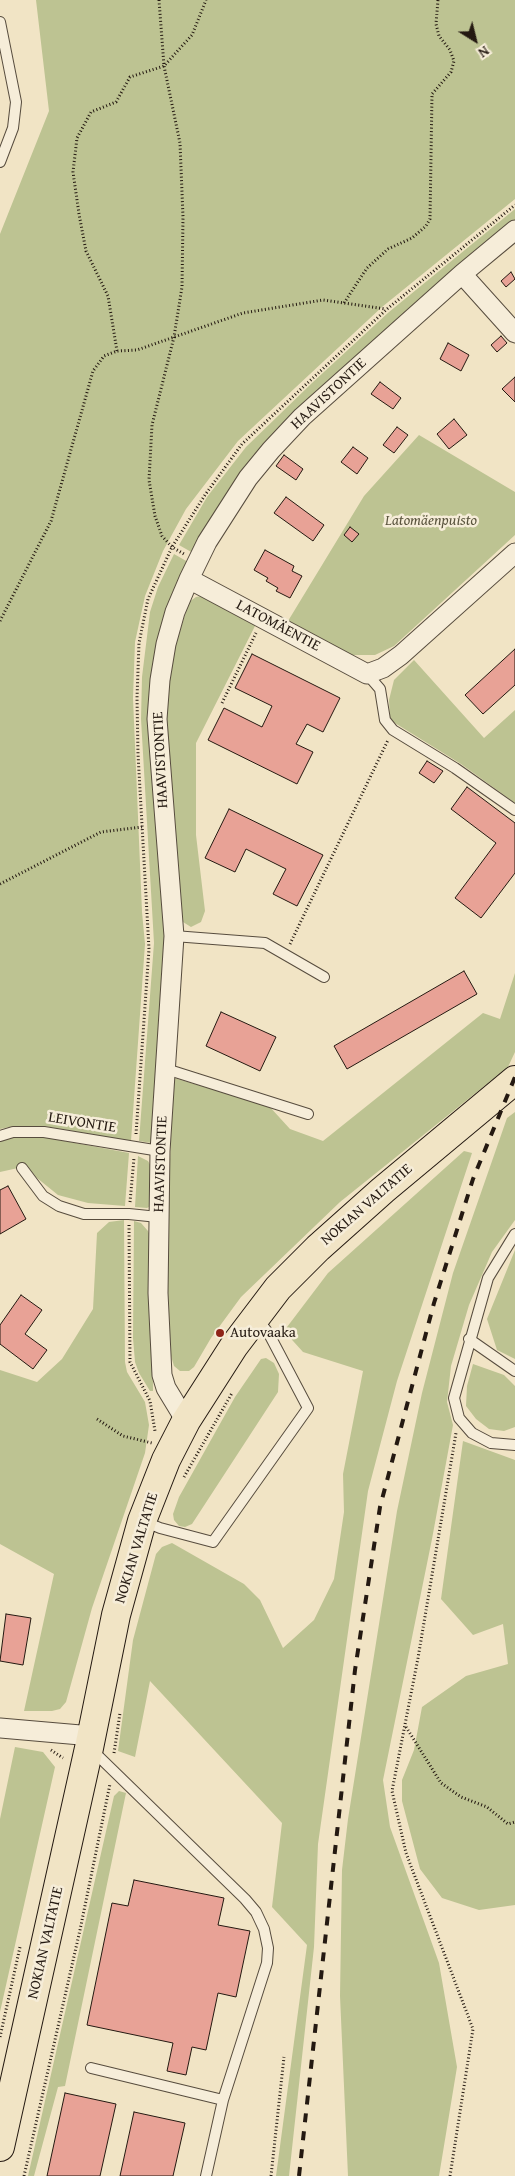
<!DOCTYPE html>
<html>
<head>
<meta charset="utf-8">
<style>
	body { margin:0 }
	#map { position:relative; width:515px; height:2176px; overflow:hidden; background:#f1e4c5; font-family:"Gentium Book Plus",serif }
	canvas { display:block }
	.north { position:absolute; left:450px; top:15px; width:50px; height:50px; -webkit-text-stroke:4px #f6edd9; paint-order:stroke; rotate:144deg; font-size:14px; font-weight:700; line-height:20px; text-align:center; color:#241911 }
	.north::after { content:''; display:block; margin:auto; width:18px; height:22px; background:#241911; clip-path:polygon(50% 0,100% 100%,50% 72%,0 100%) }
</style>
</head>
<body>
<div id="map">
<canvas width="515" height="2176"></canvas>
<div class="north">N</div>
</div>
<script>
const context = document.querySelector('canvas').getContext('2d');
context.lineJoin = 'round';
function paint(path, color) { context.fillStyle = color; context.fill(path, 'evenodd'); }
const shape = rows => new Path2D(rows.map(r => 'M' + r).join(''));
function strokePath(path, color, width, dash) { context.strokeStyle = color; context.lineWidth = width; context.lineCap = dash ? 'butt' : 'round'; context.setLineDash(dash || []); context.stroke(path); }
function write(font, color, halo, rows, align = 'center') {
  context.font = font + ' "Gentium Book Plus",serif'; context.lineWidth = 5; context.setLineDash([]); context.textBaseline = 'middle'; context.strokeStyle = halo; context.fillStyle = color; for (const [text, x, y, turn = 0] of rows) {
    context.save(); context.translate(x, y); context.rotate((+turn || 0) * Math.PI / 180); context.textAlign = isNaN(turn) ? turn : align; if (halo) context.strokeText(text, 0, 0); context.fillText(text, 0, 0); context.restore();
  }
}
paint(shape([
	[36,0,515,0,515,199,382,307,238,441,186,509,163,551,145,596,135,642,133,698,142,912,145,944,131,1141,44,1126,14,1126,0,1129,0,234,49,111],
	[515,209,515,221,456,268,297,413,193,553,179,545,207,497,246,447,312,383,389,312],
	[419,435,515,492,515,535,394,646,375,655,351,655,288,621,364,496],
	[174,554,188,562,164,622,167,943,152,1143,139,1141,154,943,141,719,142,677,150,612,158,587],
	[202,596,256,624,196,743,196,835,205,911,201,922,191,927,183,922,169,805,165,733,167,689,176,644,189,602,196,597],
	[414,660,484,738,515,710,515,803,461,764,390,720,389,700,394,680],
	[515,973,515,1052,508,1067,340,1202,241,1297,211,1338,194,1367,189,1371,180,1371,174,1366,171,1356,168,1293,167,1221,174,1078,269,1106,290,1129,323,1141,483,1013,500,1019],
	[515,1112,515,1220,492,1252,469,1305,451,1366,447,1402,453,1425,432,1539,383,1780,390,1827,439,1963,457,2067,439,2176,348,2176,340,1996,342,1870,348,1819,397,1511,422,1393,453,1273,507,1118],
	[15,1137,43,1137,129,1153,125,1206,88,1203,58,1195,37,1178,27,1166,0,1172,0,1141],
	[464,1151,472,1153,397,1381,368,1491,318,1844,314,1947,289,2176,276,2176,307,1945,272,1907,282,1823,150,1681,135,1757,118,1751,133,1640,156,1554,162,1547,172,1543,244,1584,260,1600,283,1648,314,1620,334,1579,344,1512,343,1474,363,1371,303,1352,284,1331,328,1273],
	[138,1156,148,1161,152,1168,151,1206,147,1208,135,1207],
	[124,1220,125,1362,127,1372,145,1402,149,1425,145,1453,92,1608,66,1702,60,1709,52,1711,24,1711,54,1574,0,1544,0,1370,37,1382,62,1359,93,1309,97,1233,109,1222],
	[134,1221,141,1223,148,1231,152,1240,153,1391,150,1391,139,1373,135,1362,133,1338],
	[515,1250,515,1359,497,1350,487,1319],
	[266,1358,274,1363,279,1374,278,1392,192,1524,185,1527,179,1526,174,1520,173,1514,179,1497,235,1397,261,1359],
	[473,1364,504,1375,515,1386,515,1427,504,1431,489,1429,476,1419,466,1406,467,1386],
	[463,1441,515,1460,515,1905,479,1910,442,1898,420,1869,402,1801,402,1780,414,1750,422,1707,466,1676,508,1664,503,1624,473,1635,441,1599],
	[15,1747,43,1752,55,1767,0,2012,0,1819],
	[119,1791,126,1793,65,2086,58,2087,34,2176,28,2176,114,1796]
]), '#bdc392');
const building = shape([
	[511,272,515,279,506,287,501,281,511,272],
	[501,336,507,343,497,352,491,345,501,336],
	[448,343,469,355,461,371,440,359,448,343],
	[515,377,515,402,502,389,515,377],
	[380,382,401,398,393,409,371,394,380,382],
	[454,419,467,435,449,449,437,434,454,419],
	[397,427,408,435,394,453,383,445,397,427],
	[353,447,368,458,357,474,341,462,353,447],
	[284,455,303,469,296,480,276,466,284,455],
	[286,497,324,525,313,541,274,513,286,497],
	[350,527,359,534,352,542,344,535,350,527],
	[265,550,294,566,292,571,302,576,290,598,276,591,278,588,266,581,268,578,254,570,265,550],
	[515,649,515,685,483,714,465,695,515,649],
	[252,654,340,698,323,732,307,724,296,744,313,752,297,784,208,740,224,708,262,727,272,706,235,688,252,654],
	[427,761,443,771,434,783,419,773,427,761],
	[467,787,515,823,515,873,481,918,455,898,496,843,451,809,467,787],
	[229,809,323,855,297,906,273,894,286,869,246,849,235,872,205,858,229,809],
	[464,971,477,994,347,1069,334,1046,464,971],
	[221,1012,276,1037,260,1071,206,1046,221,1012],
	[8,1186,26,1219,0,1234,0,1190,8,1186],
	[21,1295,42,1310,25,1334,47,1350,33,1369,0,1344,0,1325,21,1295],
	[6,1614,31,1618,23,1665,0,1661,6,1614],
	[134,1880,224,1898,218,1925,250,1931,236,1997,218,1993,206,2050,192,2047,186,2075,167,2071,173,2043,87,2025,112,1903,128,1906,134,1880],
	[65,2093,116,2104,100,2176,47,2176,65,2093],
	[134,2112,185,2123,173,2176,120,2176,134,2112]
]);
paint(building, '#e8a296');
strokePath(building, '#241911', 1);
const lane = shape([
	[0,22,16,102,13,128,0,162],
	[367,674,380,689,385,720,393,730,455,768,515,810],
	[174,936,265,943,324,977],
	[166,1069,308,1114],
	[0,1136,13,1132,44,1132,160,1151],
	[22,1168,43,1196,59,1206,84,1214,129,1214,158,1217],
	[515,1234,488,1278,454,1398,459,1418,472,1433,491,1443,515,1445],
	[469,1339,515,1371],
	[143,1521,160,1528,213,1542,308,1408,269,1334,256,1317],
	[91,2068,223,2100,267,1963,268,1948,264,1929,256,1912,245,1899,92,1750],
	[206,2176,223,2100]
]);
const street = shape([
	[462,274,515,333],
	[189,579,367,674,383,668,401,655,515,553],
	[186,1421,166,1388,162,1375,158,1293,160,1151,174,936,157,719,160,680,166,644,175,612,189,579,207,542,248,478,271,450,302,417,462,274,515,230],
	[0,1728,92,1736]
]);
const primary = shape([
	[0,2147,89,1748,116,1615,142,1521,166,1460,186,1421,234,1346,278,1288,318,1248,383,1190,515,1080]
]);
strokePath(lane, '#574c3e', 12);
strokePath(street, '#574c3e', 21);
strokePath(primary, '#241911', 30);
strokePath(shape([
	[159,0,164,66,180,143,183,217,182,287,174,337,152,425,149,480,155,516,162,536,172,547,184,554],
	[344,303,367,268,388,249,412,238,426,226,430,219,432,94,451,72,454,61,450,50,439,36,436,24,438,0],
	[117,351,108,296,86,251,79,214,73,172,77,138,91,112,116,102,130,77,164,66,192,35,206,0],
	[0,621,51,521,93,371,104,356,117,351,137,350,243,313,323,300,386,309],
	[222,703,256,633],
	[0,884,101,832,142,827],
	[290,944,388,740],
	[136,1134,149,949,138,754,137,698,139,643,148,599,172,547,205,495,242,444,387,309,515,205],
	[130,1202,134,1158],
	[129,1225,130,1362,150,1401,155,1431],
	[97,1419,123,1436,152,1443],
	[184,1477,232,1393],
	[406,1727,441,1783,461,1797,487,1807,508,1824,515,1822],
	[51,1750,63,1758],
	[114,1753,120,1713],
	[0,2037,20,1947],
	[24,2176,80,1930,110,1784],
	[271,2176,284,2057],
	[450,2176,473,2029,406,1853,392,1791,418,1658,456,1433]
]), '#241911', 3, [1, 2.5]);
strokePath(lane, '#f6edd9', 10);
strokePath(street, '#f6edd9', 19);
strokePath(primary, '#f1e4c5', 28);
strokePath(shape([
	[299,2176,355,1670,380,1507,434,1303,473,1179,515,1077]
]), '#241911', 4, [9, 9]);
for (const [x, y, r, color] of [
	[220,1333,5,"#8f2418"]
]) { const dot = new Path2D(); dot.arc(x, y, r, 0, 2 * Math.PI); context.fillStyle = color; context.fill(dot); strokePath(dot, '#f6edd9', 2); }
write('15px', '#241911', '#f6edd9', [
	["HAAVISTONTIE",329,394,-43],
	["LATOMÄENTIE",278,626,28],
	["HAAVISTONTIE",161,760,-93],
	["LEIVONTIE",82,1123,9],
	["HAAVISTONTIE",161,1164,-88],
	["NOKIAN VALTATIE",367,1205,-41],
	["NOKIAN VALTATIE",137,1548,-73],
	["NOKIAN VALTATIE",46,1943,-77]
]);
write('italic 15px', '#5a543e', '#f6edd9', [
	["Latomäenpuisto",431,521]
]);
write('15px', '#241911', '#f6edd9', [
	["Autovaaka",230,1333]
], 'left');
</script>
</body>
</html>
